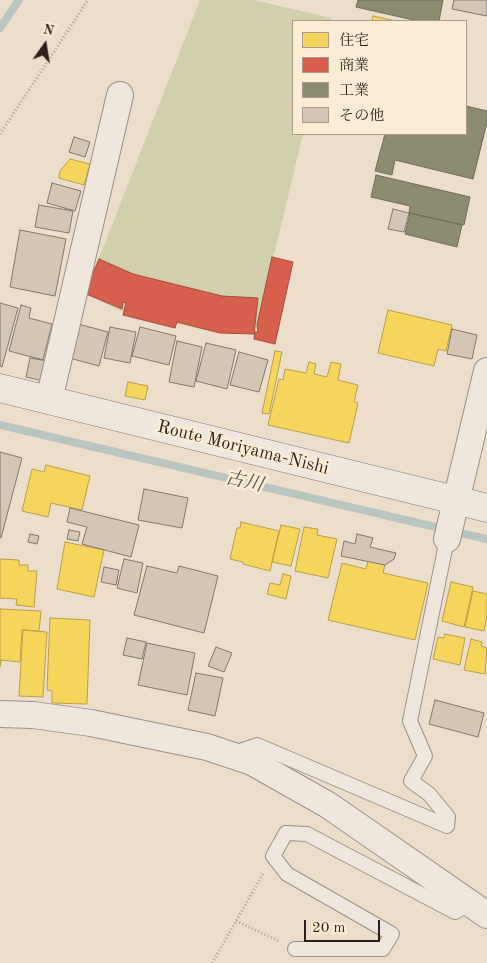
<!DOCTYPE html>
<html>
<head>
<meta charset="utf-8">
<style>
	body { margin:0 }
	#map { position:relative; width:487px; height:963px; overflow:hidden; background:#ecdeca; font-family:"Old Standard TT","Noto Serif JP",serif }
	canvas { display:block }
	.legend { position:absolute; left:292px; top:20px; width:175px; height:115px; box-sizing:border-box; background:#fcecd3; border:1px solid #a99a89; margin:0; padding:6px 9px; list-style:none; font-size:15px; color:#2c1f1a }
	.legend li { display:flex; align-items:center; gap:10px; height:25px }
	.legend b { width:25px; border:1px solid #a99a89 }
	.north { position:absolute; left:20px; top:20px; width:50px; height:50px; -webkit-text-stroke:4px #fcecd3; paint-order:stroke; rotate:13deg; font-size:14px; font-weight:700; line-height:20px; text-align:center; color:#2c1f1a }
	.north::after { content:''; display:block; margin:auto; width:18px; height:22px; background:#2c1f1a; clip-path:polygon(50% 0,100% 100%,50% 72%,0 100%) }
	.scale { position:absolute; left:304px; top:920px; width:76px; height:22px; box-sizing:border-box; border:2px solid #2c1f1a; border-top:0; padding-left:6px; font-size:15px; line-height:18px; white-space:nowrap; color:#2c1f1a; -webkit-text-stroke:4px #fcecd3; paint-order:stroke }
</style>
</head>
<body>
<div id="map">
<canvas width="487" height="963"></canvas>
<ul class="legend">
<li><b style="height:14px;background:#f6d55c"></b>住宅</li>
<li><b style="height:14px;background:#d6604d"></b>商業</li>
<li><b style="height:14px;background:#8c8c6e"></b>工業</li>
<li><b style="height:14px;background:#d5c5b5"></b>その他</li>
</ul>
<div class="north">N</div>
<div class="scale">20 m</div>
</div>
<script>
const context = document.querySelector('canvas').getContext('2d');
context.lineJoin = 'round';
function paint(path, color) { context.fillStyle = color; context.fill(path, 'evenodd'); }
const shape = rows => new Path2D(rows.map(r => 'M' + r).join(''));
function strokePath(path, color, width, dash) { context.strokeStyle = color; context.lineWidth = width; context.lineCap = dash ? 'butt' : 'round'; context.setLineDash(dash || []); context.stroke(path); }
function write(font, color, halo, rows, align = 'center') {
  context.font = font + ' "Old Standard TT","Noto Serif JP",serif'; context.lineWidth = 5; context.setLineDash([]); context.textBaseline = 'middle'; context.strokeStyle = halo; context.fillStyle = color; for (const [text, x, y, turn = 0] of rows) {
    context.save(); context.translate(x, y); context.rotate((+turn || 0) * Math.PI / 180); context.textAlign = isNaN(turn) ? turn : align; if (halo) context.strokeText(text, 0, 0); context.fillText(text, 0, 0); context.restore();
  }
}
paint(shape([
	[200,0,254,0,331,18,330,21,293,21,293,134,303,134,255,334,213,332,119,310,85,294]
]), '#d2cfab');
const homes = shape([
	[373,16,396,21,372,21,373,16],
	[70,159,90,164,84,185,59,178,60,171,70,159],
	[388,310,452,325,446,351,438,349,434,366,378,353,388,310],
	[275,351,282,352,269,414,262,413,275,351],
	[309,362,316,364,314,374,327,377,331,362,341,364,338,380,358,385,354,402,358,403,349,443,268,425,279,379,283,380,285,369,306,373,309,362],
	[128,382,148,386,145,400,125,396,128,382],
	[46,465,90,476,82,510,51,503,48,517,22,511,32,469,44,472,46,465],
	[241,522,279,531,270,571,243,564,243,562,230,559,237,528,240,528,241,522],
	[281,525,300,529,291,566,272,562,281,525],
	[304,527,318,529,317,535,337,539,328,578,295,571,304,527],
	[65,542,104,550,94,597,57,589,65,542],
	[0,559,19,560,19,565,28,565,28,571,37,571,34,607,16,605,17,599,0,598,0,559],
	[368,561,385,565,383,573,428,583,415,640,328,620,342,563,366,569,368,561],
	[283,574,291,576,286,599,267,594,270,583,280,585,283,574],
	[451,582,473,587,464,627,442,621,451,582],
	[473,591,487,594,487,615,484,631,465,627,473,591],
	[0,609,41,611,39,631,22,630,20,662,1,660,0,667,0,609],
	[50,618,90,620,87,704,52,703,52,691,47,690,50,618],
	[23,630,47,632,43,697,19,696,23,630],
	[445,634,465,638,460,665,433,659,438,637,444,638,445,634],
	[471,639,482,642,481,646,487,648,485,674,464,670,471,639]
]);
paint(homes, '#f6d55c');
strokePath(homes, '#b99e48', 1);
const shops = shape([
	[272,257,293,262,275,344,254,339,255,332,258,332,257,325,272,257],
	[99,259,133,274,222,296,258,298,254,334,220,333,177,322,175,328,123,315,126,303,123,302,122,309,84,293,99,259]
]);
paint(shops, '#d6604d');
strokePath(shops, '#a34c3e', 1);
const industry = shape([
	[358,0,443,0,439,21,418,21,356,7,358,0],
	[466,106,487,111,487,122,473,179,395,160,392,175,375,171,385,134,466,134,466,106],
	[376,175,470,197,464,225,409,213,410,206,371,197,376,175],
	[410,213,462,225,457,247,405,234,410,213]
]);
paint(industry, '#8c8c6e');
strokePath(industry, '#6f6b55', 1);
strokePath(shape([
	[0,28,19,0],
	[0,425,487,539]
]), '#bac5c0', 8);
const building = shape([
	[454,0,487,0,487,16,452,9,454,0],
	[74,137,90,142,85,157,69,152,74,137],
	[52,183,81,191,75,211,47,203,52,183],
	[39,205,73,211,69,233,35,227,39,205],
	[393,209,409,213,404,232,388,229,393,209],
	[20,230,66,239,55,296,10,287,20,230],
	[0,303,18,308,2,367,0,366,0,303],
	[21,305,31,308,29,318,52,324,43,360,9,351,21,305],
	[71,322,108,332,99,366,62,356,71,322],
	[110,327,136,332,130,363,104,358,110,327],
	[140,327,176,336,169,365,132,356,140,327],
	[452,329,477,335,472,359,447,354,452,329],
	[177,341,202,347,194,387,169,382,177,341],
	[206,343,236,350,227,389,196,381,206,343],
	[239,352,268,360,259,392,230,385,239,352],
	[30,358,48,361,44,381,26,377,30,358],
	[0,452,22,458,1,538,0,538,0,452],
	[144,489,188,498,182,528,138,520,144,489],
	[70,508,139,525,131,557,82,544,87,527,67,522,70,508],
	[69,530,80,532,78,541,67,539,69,530],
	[30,534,39,536,37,544,28,542,30,534],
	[357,534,373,538,370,547,396,553,394,559,385,565,341,556,344,541,355,544,357,534],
	[124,559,143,563,137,593,117,588,124,559],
	[147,566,177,573,179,566,218,576,204,633,134,615,147,566],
	[104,567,119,570,116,585,101,582,104,567],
	[127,638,146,642,142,659,123,655,127,638],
	[147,643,195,653,187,695,138,685,147,643],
	[216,647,232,653,224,672,208,666,216,647],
	[196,673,223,678,215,716,188,710,196,673],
	[435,700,484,713,478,737,429,724,435,700]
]);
paint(building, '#d5c5b5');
strokePath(building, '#7f776c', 1);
const service = shape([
	[234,753,257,745,447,826,448,817,429,794,411,781,425,756,410,721,447,539],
	[295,949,383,949,392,934,287,874,273,856,286,833,307,834,455,912,470,904]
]);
const minor = shape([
	[49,400,120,95],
	[447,539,487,371],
	[0,714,33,715,91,723,207,747,252,762,328,805,487,915]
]);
const secondary = shape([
	[0,388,487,508]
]);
strokePath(service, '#9a9085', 16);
strokePath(minor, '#9a9085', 28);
strokePath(secondary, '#7f776c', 29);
strokePath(shape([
	[0,134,88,0],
	[236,921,279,941],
	[212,963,263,874]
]), '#aba39b', 3, [1, 2.5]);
strokePath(service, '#efe7dd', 14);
strokePath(minor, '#efe7dd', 26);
strokePath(secondary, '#efe7dd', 28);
write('18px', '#2c1f1a', '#fcecd3', [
	["Route Moriyama-Nishi",243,448,14]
]);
write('italic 19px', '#504e4b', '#fcecd3', [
	["古川",244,482,13]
]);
</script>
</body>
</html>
